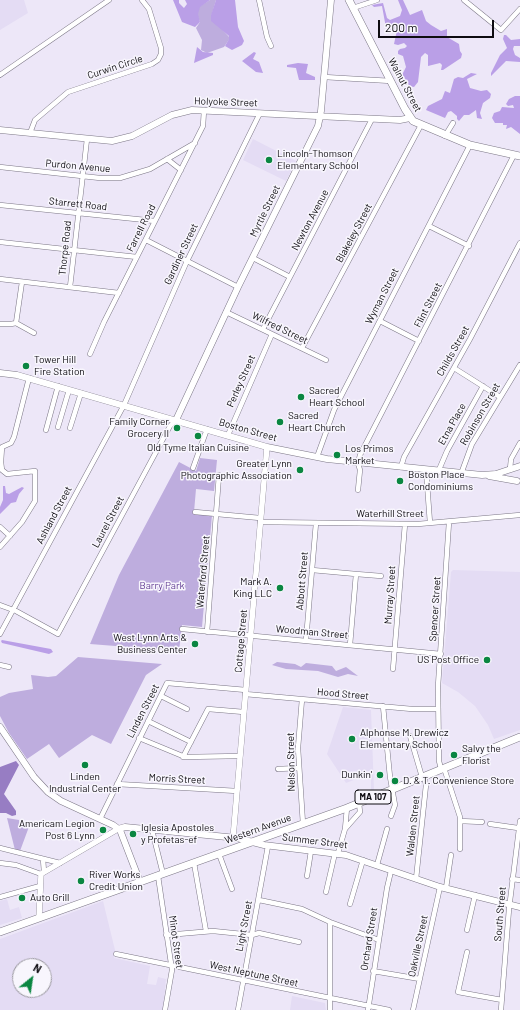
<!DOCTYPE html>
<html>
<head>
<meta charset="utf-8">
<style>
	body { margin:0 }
	#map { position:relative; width:520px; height:1010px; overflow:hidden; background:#ede7f8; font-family:Barlow,sans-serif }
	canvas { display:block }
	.north { position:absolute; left:12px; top:958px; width:40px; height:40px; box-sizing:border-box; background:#f8f6fd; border:1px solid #9a989f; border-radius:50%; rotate:30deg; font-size:11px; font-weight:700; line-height:16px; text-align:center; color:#0e0c11 }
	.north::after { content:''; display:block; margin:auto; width:14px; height:18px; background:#0a8641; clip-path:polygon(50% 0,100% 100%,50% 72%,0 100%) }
	.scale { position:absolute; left:378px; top:20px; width:116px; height:18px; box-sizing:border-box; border:2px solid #0e0c11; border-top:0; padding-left:5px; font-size:12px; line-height:14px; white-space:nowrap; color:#0e0c11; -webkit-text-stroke:3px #f8f6fd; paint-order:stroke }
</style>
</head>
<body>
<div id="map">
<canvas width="520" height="1010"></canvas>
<div class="north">N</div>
<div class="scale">200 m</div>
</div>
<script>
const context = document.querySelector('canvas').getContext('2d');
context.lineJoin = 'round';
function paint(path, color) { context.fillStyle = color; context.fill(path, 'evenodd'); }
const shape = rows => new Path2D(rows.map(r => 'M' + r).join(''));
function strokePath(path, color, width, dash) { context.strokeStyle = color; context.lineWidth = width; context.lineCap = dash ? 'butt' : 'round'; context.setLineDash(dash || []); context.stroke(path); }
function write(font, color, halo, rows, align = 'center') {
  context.font = font + ' Barlow,sans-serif'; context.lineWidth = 3; context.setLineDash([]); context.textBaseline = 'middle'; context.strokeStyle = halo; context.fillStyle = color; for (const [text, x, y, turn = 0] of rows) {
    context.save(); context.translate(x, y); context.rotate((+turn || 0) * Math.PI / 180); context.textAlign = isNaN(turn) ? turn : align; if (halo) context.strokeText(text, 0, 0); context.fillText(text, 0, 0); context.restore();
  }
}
paint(shape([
	[0,0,24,0,28,13,0,30],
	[253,139,296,161,286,181,243,160],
	[453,570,520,572,520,730,494,739,488,725,475,706,458,692,442,683,451,572],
	[343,707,371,710,374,791,371,792,371,773,346,783,327,754],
	[7,899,10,910,19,907,22,918,0,925,0,901],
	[103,901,115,950,114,958,150,966,147,984,156,985,158,977,166,979,163,1010,0,1010,0,939],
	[20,966,44,966,44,990,20,990],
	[292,996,325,1003,326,1010,290,1010]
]), '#e4dcf4');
paint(shape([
	[210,0,216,0,211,17,230,38,224,47,207,53,201,50,202,40,196,28,200,22,198,17,198,9,200,6],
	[200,458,217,460,214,491,196,489,194,512,212,515,202,627,182,625,179,651,90,644,119,575,179,462,196,471],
	[78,657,162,664,146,675,111,744,92,735,59,758,49,744,27,759,9,733,0,716,0,697,9,693,33,689,31,675,48,677,56,676],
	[277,662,295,664,301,667,306,663,332,666,336,671,346,667,358,676,348,674,338,677,318,671,286,669,272,665],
	[7,818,19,820,20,825,30,824,20,851,15,850]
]), '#beadde');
paint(shape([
	[173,0,179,0,179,3,184,8,187,4,185,0,210,0,200,7,198,14,200,22,195,27,182,22],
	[216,0,235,0,238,27,244,41,242,45,232,50,225,46,229,39,229,36,211,21,211,15],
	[398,0,403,0,410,15,422,10,426,21,431,25,441,31,447,29,447,37,459,44,460,51,462,54,461,58,443,70,441,70,442,65,440,63,428,66,428,55,425,53,421,57,418,82,414,87,409,86,407,79,401,85,398,83,406,67,403,56,398,54,398,51,400,49,405,48,407,46,404,43,398,45,394,44,397,30,391,32,386,28,382,6,374,7,372,5,383,3,387,18,390,20,400,16,402,10],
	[504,35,506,35,511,40,520,39,520,46,514,46,513,49,515,55,520,58,520,62,506,61,491,76,491,73,500,55,507,48,503,39],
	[197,47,203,52,213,53,213,55,194,63],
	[254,52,256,53,253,59,259,62,263,73,256,72,242,61],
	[298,63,308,64,306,73,315,77,315,80,299,80,296,68,287,67,287,65],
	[471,73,477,74,467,79,470,88,481,91,487,90,491,94,490,98,483,103,480,113,482,119,477,118,476,110,469,115,464,115,459,121,457,119,457,116,451,111,448,112,445,118,426,110,428,106,442,99,445,91,450,93,454,79,458,77,463,78],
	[515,96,520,96,520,134,511,127,506,129,507,125,503,125,503,123,495,123,492,118,494,113,500,111,502,107,514,108,513,105,508,106,506,104,509,99],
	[3,486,5,486,6,493,9,494,22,487,24,488,19,494,16,502,11,503,0,514,0,507,3,500],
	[2,640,51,649,53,652,49,654,2,643,1,641]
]), '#ba9fe7');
paint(shape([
	[16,761,19,765,4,794,16,811,16,815,12,816,6,813,0,813,0,767]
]), '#977dc3');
const minor = shape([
	[259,0,267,37,271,46],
	[464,0,501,30,520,9],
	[353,8,377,0],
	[0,75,109,0],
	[324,77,391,81],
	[30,133,35,120,68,92,152,64,158,60,161,54,161,48,149,9,142,0],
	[445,136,453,123],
	[167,159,181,170],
	[0,167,100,178,120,178,150,169,195,143],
	[0,205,155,221],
	[429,226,469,246],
	[146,240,238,287],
	[0,242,137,257],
	[253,258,290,277],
	[0,279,119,293],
	[70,287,87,139],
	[226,312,326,360],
	[380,321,419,341],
	[16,323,22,282],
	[16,323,34,333],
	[0,324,11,324,16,323],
	[263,329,372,119],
	[302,348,421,125],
	[90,354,104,322,203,126,204,110],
	[454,368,500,397],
	[58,427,69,390],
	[70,428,81,393],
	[46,430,58,386],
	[228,435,272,334],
	[317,457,334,410,470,145],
	[401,467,404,457,470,339,520,243],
	[193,468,207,429],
	[510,469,511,459,520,443],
	[426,470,430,523],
	[438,472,447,451,483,386],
	[461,474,472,444,520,365],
	[358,490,360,470,358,463,360,455,514,155],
	[195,512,260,518],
	[260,522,418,524,520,515],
	[0,527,10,536],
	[0,547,22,522,35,501,35,471,7,474,2,470,1,462,2,447,11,443,14,437,29,378],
	[312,570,356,574,350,645],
	[356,574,381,576],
	[0,605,16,611,58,634,170,426,176,420],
	[182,629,441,654],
	[207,632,219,475],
	[0,634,124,405,187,261,260,113],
	[306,640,316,523],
	[0,665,9,667],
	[393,669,405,524],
	[245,694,412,709,438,709],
	[161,696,187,709],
	[302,699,298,748,303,824],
	[383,706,390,777,395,805,391,816],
	[148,721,191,742],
	[410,736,422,777],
	[139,738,185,757,240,756],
	[183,757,208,709,244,712],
	[444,768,460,817,460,849],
	[278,769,299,768],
	[441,769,439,761,438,686,449,522],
	[117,784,237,791],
	[100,819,167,683,246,690],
	[460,821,482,822],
	[490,824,518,828],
	[345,829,360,812,359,803],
	[152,830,163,874],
	[0,848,60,863],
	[338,853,345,829,347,808],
	[219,854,232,889],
	[43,859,44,872],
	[0,863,16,865,41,874],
	[194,863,206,931],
	[377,865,387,829],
	[158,876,172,970,165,1010],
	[307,876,311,851],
	[416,879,426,785,424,776],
	[512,879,520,880],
	[446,888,451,855],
	[326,892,335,853],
	[0,897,40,886],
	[259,900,302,909,330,922,379,940],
	[350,904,363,860],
	[467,930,475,895],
	[166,935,213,931,252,935,259,933,299,942],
	[467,952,458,992,502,1000],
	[116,954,389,1010],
	[373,971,420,979],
	[238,1010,268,846],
	[330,1010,330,922],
	[368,1010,387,888,391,871],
	[413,1010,440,887],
	[501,1010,509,909,520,821]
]);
const tertiary = shape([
	[233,838,267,447],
	[39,918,41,874,118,829]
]);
const secondary = shape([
	[0,130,112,141,132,136,172,115,192,110,400,120,410,118],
	[0,373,17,375,267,447,327,459,482,475,496,474,520,466],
	[176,420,238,287,318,126,321,111,331,0],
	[489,476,517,481],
	[0,727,34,777,48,792,61,801,113,825,120,830,140,882],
	[118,829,125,827,237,838,264,845,346,855,440,887,520,907]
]);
const primary = shape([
	[349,0,405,109,413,121,470,145,520,156],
	[0,932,347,808,520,737]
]);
strokePath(minor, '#7c7786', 5.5);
strokePath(tertiary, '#7c7786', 6);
strokePath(secondary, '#7c7786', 7);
strokePath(primary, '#7c7786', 8);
strokePath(minor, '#fff', 4.5);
strokePath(tertiary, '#fff', 5.5);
strokePath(secondary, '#fff', 6);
strokePath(primary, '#fff', 7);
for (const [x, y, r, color] of [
	[269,160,4,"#0a8641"],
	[26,366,4,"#0a8641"],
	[301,397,4,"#0a8641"],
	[280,422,4,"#0a8641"],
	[177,428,4,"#0a8641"],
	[198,436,4,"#0a8641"],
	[337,455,4,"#0a8641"],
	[300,470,4,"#0a8641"],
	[400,481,4,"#0a8641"],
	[280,588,4,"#0a8641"],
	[195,644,4,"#0a8641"],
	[487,660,4,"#0a8641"],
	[352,739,4,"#0a8641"],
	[454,755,4,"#0a8641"],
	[85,765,4,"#0a8641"],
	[380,775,4,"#0a8641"],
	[395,781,4,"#0a8641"],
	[103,830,4,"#0a8641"],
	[133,834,4,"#0a8641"],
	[81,881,4,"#0a8641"],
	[22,898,4,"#0a8641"]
]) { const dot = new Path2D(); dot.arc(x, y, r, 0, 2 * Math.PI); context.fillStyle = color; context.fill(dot); strokePath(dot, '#f8f6fd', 1.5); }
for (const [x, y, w] of [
	[373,797,36]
]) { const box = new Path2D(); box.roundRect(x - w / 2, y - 7, w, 14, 3); context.fillStyle = '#f8f6fd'; context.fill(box); strokePath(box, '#0e0c11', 1); }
write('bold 9px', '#0e0c11', null, [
	["MA 107",373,797]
]);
write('10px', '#0e0c11', '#f8f6fd', [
	["Curwin Circle",115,67,-18],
	["Walnut Street",405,85,62],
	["Holyoke Street",226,102,2],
	["Purdon Avenue",78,166,5],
	["Starrett Road",78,204,6],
	["Myrtle Street",265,211,-64],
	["Newton Avenue",310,220,-62],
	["Farrell Road",141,228,-63],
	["Blakeley Street",354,233,-62],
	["Thorpe Road",65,248,-84],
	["Gardiner Street",181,254,-65],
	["Wyman Street",382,296,-63],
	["Flint Street",428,305,-63],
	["Wilfred Street",280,328,26],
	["Childs Street",453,351,-61],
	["Perley Street",241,381,-66],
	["Robinson Street",480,414,-60],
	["Etna Place",452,424,-61],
	["Boston Street",248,430,16],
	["Waterhill Street",390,514],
	["Ashland Street",54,515,-62],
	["Laurel Street",108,522,-62],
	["Waterford Street",203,572,-85],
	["Abbott Street",302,581,-85],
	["Murray Street",390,595,-86],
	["Spencer Street",435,609,-86],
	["Woodman Street",312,632,5],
	["Cottage Street",241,641,-85],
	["Hood Street",343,694,5],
	["Linden Street",143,711,-63],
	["Nelson Street",291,762,-91],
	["Morris Street",177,779,3],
	["Walden Street",413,826,-84],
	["Western Avenue",258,829,-20],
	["Summer Street",315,841,7],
	["South Street",500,914,-85],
	["Light Street",244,926,-79],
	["Orchard Street",369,939,-81],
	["Minot Street",176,942,82],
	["Oakville Street",418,946,-78],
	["West Neptune Street",254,974,12]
]);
write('10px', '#0e0c11', '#f8f6fd', [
	["Lincoln-Thomson",277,154],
	["Elementary School",277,166],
	["Tower Hill",34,360],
	["Fire Station",34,372],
	["Sacred",309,391],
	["Heart School",309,403],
	["Sacred",288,416],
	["Heart Church",288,428],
	["Family Corner",169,422,"right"],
	["Grocery II",169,434,"right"],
	["Old Tyme Italian Cuisine",198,448,"center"],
	["Los Primos",345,449],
	["Market",345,461],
	["Greater Lynn",292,464,"right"],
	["Photographic Association",292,476,"right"],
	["Boston Place",408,475],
	["Condominiums",408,487],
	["Mark A.",272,582,"right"],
	["King LLC",272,594,"right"],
	["West Lynn Arts &",187,638,"right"],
	["Business Center",187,650,"right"],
	["US Post Office",479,660,"right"],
	["Alphonse M. Drewicz",360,733],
	["Elementary School",360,745],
	["Salvy the",462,749],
	["Florist",462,761],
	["Dunkin'",372,775,"right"],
	["Linden",85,777,"center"],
	["Industrial Center",85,789,"center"],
	["D. & T. Convenience Store",403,781],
	["Americam Legion",95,824,"right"],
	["Post 6 Lynn",95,836,"right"],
	["Iglesia Apostoles",141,828],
	["y Profetas-ef",141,840],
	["River Works",89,875],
	["Credit Union",89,887],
	["Auto Grill",30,898]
], 'left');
write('10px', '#643f94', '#f8f6fd', [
	["Barry Park",162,586]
]);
</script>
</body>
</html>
